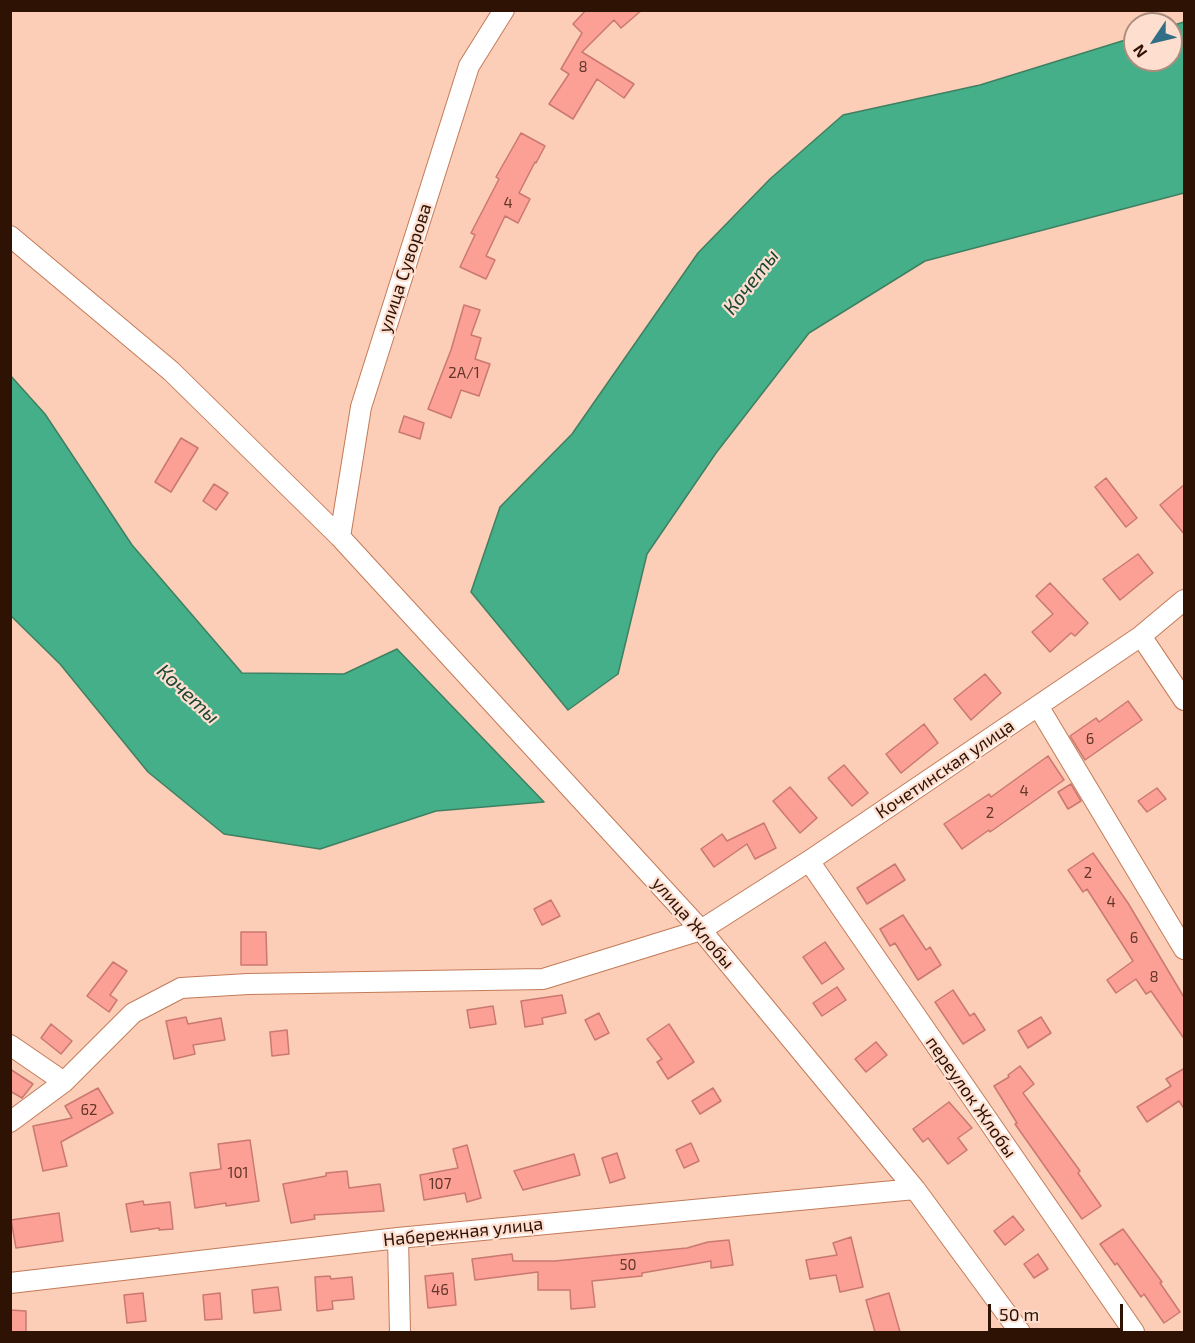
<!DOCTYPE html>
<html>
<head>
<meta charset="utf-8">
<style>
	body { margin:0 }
	#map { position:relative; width:1195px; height:1343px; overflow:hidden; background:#fccdb7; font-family:"Exo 2",sans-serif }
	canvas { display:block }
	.frame { position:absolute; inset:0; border:12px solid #2e1305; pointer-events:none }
	.north { position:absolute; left:1123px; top:12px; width:60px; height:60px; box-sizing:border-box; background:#fedecf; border:2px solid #ab8d7e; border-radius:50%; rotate:235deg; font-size:16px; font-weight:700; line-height:24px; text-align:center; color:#2e1305 }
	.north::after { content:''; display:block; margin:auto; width:21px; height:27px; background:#326e85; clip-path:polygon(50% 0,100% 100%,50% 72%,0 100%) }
	.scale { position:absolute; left:988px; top:1304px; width:135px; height:27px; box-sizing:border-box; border:3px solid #2e1305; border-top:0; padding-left:8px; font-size:18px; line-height:21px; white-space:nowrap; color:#2e1305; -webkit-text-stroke:4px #fedecf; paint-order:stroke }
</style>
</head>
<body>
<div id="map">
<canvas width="1195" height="1343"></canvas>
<div class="frame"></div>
<div class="north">N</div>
<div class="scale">50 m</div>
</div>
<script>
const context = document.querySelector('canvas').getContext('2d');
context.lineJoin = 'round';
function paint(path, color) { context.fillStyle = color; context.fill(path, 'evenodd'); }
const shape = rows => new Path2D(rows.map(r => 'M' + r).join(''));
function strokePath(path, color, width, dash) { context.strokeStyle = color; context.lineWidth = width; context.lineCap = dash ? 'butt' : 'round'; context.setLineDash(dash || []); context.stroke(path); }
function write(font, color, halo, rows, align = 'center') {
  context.font = font + ' "Exo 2",sans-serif'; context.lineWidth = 4.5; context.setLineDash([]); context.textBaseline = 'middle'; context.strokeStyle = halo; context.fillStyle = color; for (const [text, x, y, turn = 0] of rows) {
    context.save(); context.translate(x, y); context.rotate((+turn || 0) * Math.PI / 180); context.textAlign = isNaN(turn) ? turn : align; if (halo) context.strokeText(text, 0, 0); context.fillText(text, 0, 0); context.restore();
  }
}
const water = shape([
	[1184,22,1184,193,925,261,809,333,716,453,647,554,618,674,568,710,471,592,500,507,572,434,698,253,770,179,843,115,980,85,1135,37,1135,60,1171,60,1171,26,1184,22],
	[10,375,45,414,132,545,242,673,344,674,397,649,544,802,436,811,320,849,224,834,148,772,60,664,11,616,10,375]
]);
paint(water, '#45af89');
strokePath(water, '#3e8061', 1.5);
const building = shape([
	[586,10,642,10,621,28,614,20,582,52,634,84,624,98,597,79,573,119,549,104,569,74,561,69,582,33,573,24,586,10],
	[521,133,545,146,536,163,535,162,519,193,530,199,518,223,505,216,486,256,495,260,486,279,460,267,475,235,471,233,499,179,496,177,521,133],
	[464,305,480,310,471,335,481,338,475,359,490,364,479,396,461,390,451,418,428,409,451,350,464,305],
	[404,416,424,423,420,439,399,432,404,416],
	[181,438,198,448,171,492,155,482,181,438],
	[1106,478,1137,518,1126,527,1095,487,1106,478],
	[214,484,228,493,216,510,203,501,214,484],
	[1185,484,1185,535,1160,505,1185,484],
	[1138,554,1153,573,1120,600,1103,579,1138,554],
	[1050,583,1088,623,1075,636,1071,633,1050,652,1032,632,1053,614,1036,596,1050,583],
	[985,674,1001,693,971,720,954,699,985,674],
	[1128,701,1142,720,1085,760,1070,736,1096,718,1099,722,1128,701],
	[924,724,938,743,901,773,886,754,924,724],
	[1048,756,1064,780,990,832,989,830,962,849,944,824,989,794,991,797,1048,756],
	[844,765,868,793,852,806,828,778,844,765],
	[1071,784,1081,801,1068,809,1058,792,1071,784],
	[790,787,817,818,800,833,773,801,790,787],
	[1157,788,1166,799,1147,812,1138,801,1157,788],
	[764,823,776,848,755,859,747,844,714,867,701,849,722,834,727,841,764,823],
	[1093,853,1128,903,1185,999,1185,1040,1151,991,1146,994,1136,979,1116,993,1107,980,1133,961,1087,889,1083,892,1068,870,1093,853],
	[895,864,905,880,867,904,857,888,895,864],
	[551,900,560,916,542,925,534,909,551,900],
	[903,915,926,950,930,947,941,965,918,980,895,943,890,946,880,929,903,915],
	[241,932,266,932,267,965,241,965,241,932],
	[825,942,844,969,822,984,803,957,825,942],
	[113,962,127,971,110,995,117,1000,109,1012,87,996,113,962],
	[837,987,846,1000,822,1016,813,1003,837,987],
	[953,990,970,1016,974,1013,985,1030,963,1044,935,1002,953,990],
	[562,995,566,1013,542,1018,543,1024,525,1027,521,1001,562,995],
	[493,1006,496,1024,470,1028,467,1010,493,1006],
	[599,1013,609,1033,595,1040,585,1020,599,1013],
	[186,1017,188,1024,221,1018,225,1040,193,1045,195,1054,174,1059,166,1021,186,1017],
	[1041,1017,1051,1033,1028,1048,1018,1031,1041,1017],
	[51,1024,72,1041,61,1054,41,1038,51,1024],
	[669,1024,694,1062,668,1079,657,1062,662,1059,647,1039,669,1024],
	[287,1030,289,1054,272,1056,270,1032,287,1030],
	[876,1042,887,1055,866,1072,855,1059,876,1042],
	[1020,1066,1034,1084,1023,1093,1080,1171,1078,1173,1101,1206,1082,1219,1015,1124,1017,1123,994,1086,1009,1077,1008,1075,1020,1066],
	[1185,1068,1185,1110,1179,1101,1147,1122,1137,1107,1171,1086,1166,1079,1185,1068],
	[10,1069,33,1084,22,1098,10,1091,10,1069],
	[98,1088,113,1113,61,1142,67,1166,43,1171,33,1126,72,1118,65,1106,98,1088],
	[713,1088,721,1101,700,1114,692,1101,713,1088],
	[949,1102,972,1128,958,1138,967,1150,948,1164,928,1138,923,1142,913,1129,949,1102],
	[250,1140,259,1201,226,1206,226,1203,195,1208,190,1173,221,1169,218,1144,250,1140],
	[691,1143,699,1161,684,1168,676,1150,691,1143],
	[467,1145,481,1198,467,1202,465,1193,424,1200,420,1175,458,1168,453,1149,467,1145],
	[617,1153,625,1178,610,1183,602,1158,617,1153],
	[574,1154,580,1175,523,1190,514,1171,574,1154],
	[347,1171,349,1188,380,1184,384,1211,314,1215,315,1219,291,1223,283,1184,326,1176,326,1173,347,1171],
	[143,1201,144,1205,170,1202,173,1229,159,1230,159,1228,131,1232,126,1204,143,1201],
	[59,1213,63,1241,16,1248,11,1220,59,1213],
	[1013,1216,1024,1230,1005,1245,994,1231,1013,1216],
	[1123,1229,1162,1282,1160,1283,1180,1312,1164,1323,1144,1294,1141,1297,1117,1263,1115,1265,1100,1244,1123,1229],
	[851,1237,863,1287,840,1292,836,1275,810,1279,806,1260,837,1255,833,1243,851,1237],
	[729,1240,733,1265,711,1268,711,1261,642,1273,642,1276,592,1281,595,1307,571,1309,570,1290,538,1290,538,1272,475,1280,472,1259,512,1254,513,1261,555,1261,687,1248,708,1242,729,1240],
	[1038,1254,1048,1269,1034,1278,1024,1264,1038,1254],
	[453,1273,456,1305,428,1308,425,1276,453,1273],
	[330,1276,331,1279,352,1277,354,1299,332,1301,333,1309,317,1311,315,1277,330,1276],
	[278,1287,281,1310,254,1313,252,1290,278,1287],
	[143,1293,146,1321,127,1323,124,1295,143,1293],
	[220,1293,222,1319,205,1320,203,1295,220,1293],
	[889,1293,900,1332,875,1332,866,1300,889,1293],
	[10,1310,26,1311,26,1332,10,1332,10,1310]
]);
paint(building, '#fc9f95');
strokePath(building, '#c97971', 1.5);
const minor = shape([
	[10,236,171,371,340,537,701,930,915,1189,1020,1332],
	[340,537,361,407,469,66,504,10],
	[1141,636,1184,700],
	[1038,706,1184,949],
	[809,861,1134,1332],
	[10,1045,64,1082],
	[10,1122,64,1082,133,1013,181,988,248,984,543,979,701,930,809,861,1141,636,1184,600],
	[398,1238,400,1332],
	[10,1283,398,1238,915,1189]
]);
strokePath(minor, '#c37b58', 22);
strokePath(minor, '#fff', 20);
write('15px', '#623629', null, [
	["8",583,67],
	["4",508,203],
	["2А/1",464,373],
	["6",1090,739],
	["4",1024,791],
	["2",990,813],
	["2",1088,873],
	["4",1111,902],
	["6",1134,938],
	["8",1154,977],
	["62",89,1110],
	["101",238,1173],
	["107",440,1184],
	["50",628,1265],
	["46",440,1290]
]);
write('18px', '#2e1305', '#fedecf', [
	["улица Суворова",405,268,-72],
	["Кочетинская улица",945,769,-34],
	["улица Жлобы",693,923,49],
	["переулок Жлобы",971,1097,55],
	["Набережная улица",463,1232,-6]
]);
write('italic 20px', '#1a4736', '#fedecf', [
	["Кочеты",751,282,-52],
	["Кочеты",188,694,43]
]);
</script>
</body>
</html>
